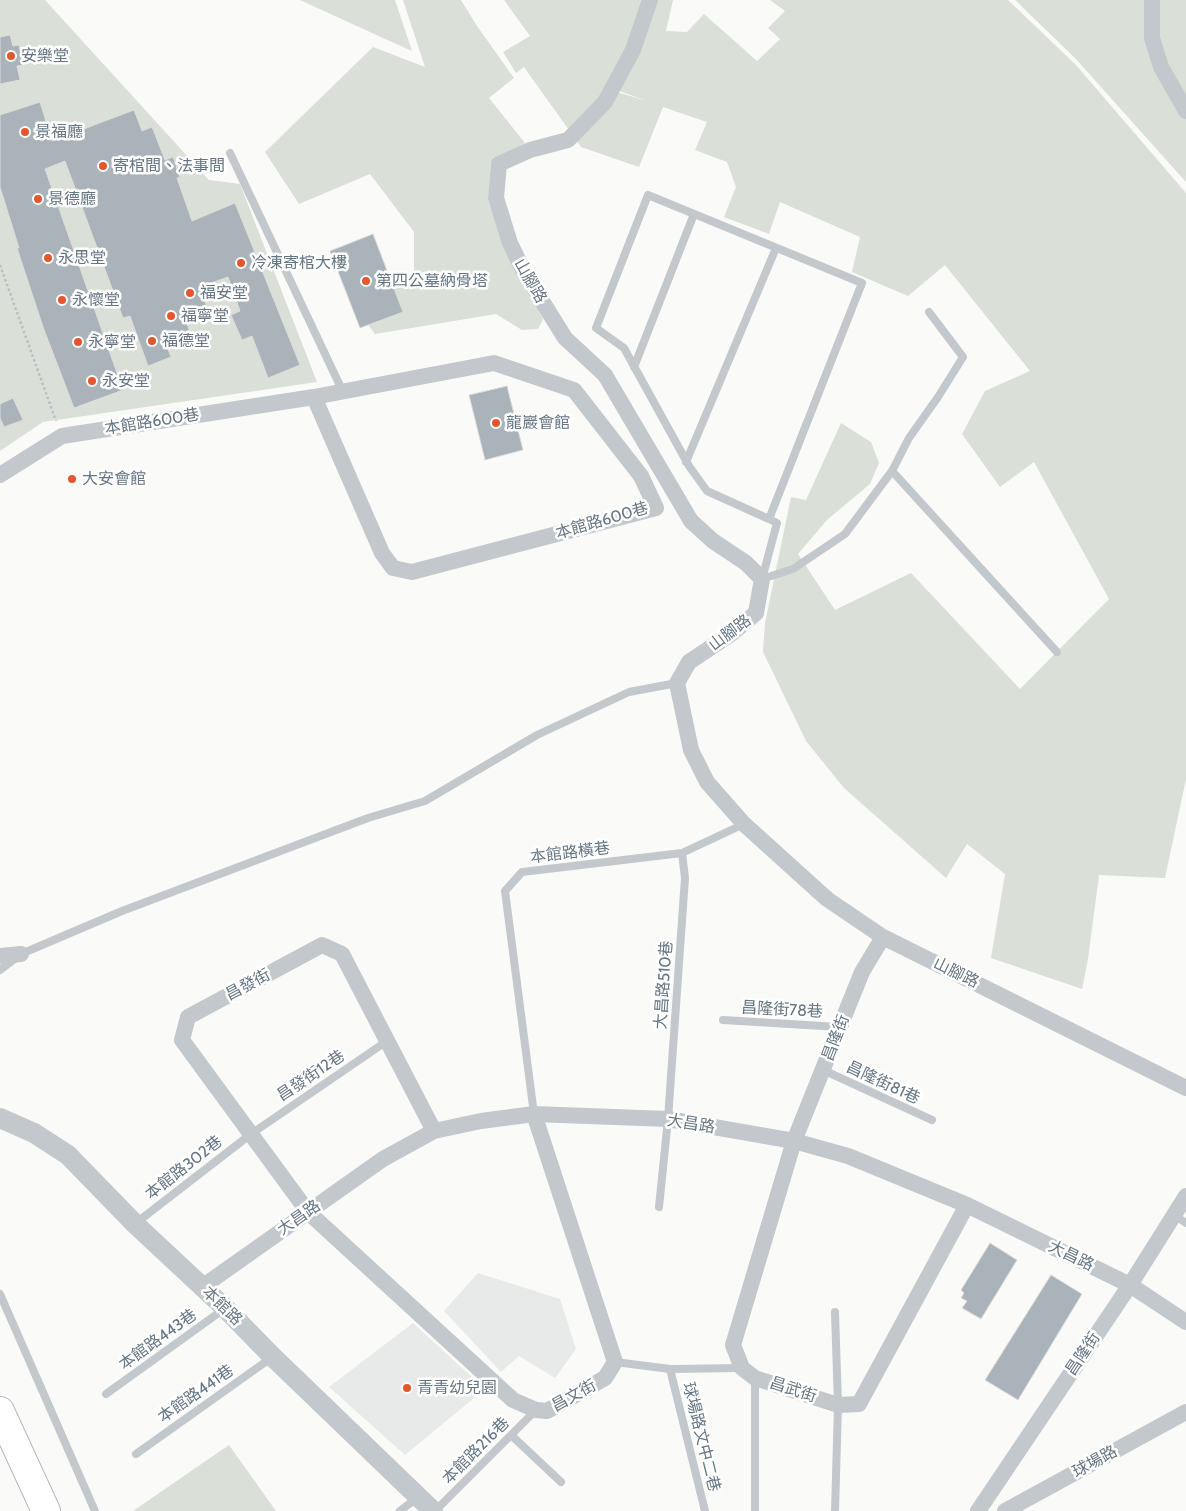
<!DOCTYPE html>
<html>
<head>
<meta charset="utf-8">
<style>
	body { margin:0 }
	canvas { display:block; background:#fafaf8 }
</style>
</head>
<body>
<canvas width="1186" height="1511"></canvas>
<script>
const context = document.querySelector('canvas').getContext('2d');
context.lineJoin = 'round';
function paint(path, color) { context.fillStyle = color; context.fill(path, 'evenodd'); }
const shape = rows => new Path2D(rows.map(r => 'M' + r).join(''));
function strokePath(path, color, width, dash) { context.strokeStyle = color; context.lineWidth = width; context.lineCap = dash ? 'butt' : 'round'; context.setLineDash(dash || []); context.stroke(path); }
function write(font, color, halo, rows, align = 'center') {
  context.font = font + ' Cabin,"Noto Sans TC",sans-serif'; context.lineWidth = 5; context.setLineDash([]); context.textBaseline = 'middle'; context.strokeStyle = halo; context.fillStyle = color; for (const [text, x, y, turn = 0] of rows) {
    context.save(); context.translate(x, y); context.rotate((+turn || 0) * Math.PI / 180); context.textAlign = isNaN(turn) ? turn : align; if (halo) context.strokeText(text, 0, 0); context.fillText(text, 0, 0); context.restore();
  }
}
paint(shape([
	[478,1273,560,1299,576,1349,555,1378,519,1356,501,1372,444,1311],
	[413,1323,485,1389,405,1455,329,1387]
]), '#e8e9e9');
paint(shape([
	[0,0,45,0,209,180,240,184,317,382,43,422,0,451],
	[300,0,395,0,412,51,383,38],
	[403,0,461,0,477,26,514,78,489,98,525,143,491,163,488,200,503,243,543,319,538,329,522,330,496,314,375,334,364,319,414,271,414,232,370,174,299,204,265,152,373,47,425,67],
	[504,0,649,0,610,90,647,101,614,89,652,0,673,0,666,31,687,32,704,14,757,61,780,39,768,28,785,11,770,0,1008,0,1076,65,1186,193,1186,779,1165,878,1099,875,1088,959,1082,989,991,958,1005,874,967,844,946,878,844,788,806,741,763,652,765,623,791,497,806,500,841,423,871,442,879,463,870,484,827,520,798,554,835,610,911,573,1020,689,1109,599,1034,462,1000,487,962,434,985,391,1030,371,945,265,908,296,852,272,860,237,780,202,769,234,724,217,736,187,727,162,695,150,707,122,663,107,639,167,581,147,524,67,516,73,503,52,530,36],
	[1015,0,1186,0,1186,182,1075,58],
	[229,1445,276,1511,133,1511]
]), '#dadfd7');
const building = shape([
	[10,35,13,46,19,45,23,65,17,66,20,80,0,84,0,37,10,35],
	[40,102,52,141,134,110,142,131,152,127,165,160,173,157,180,177,177,178,192,221,235,203,300,365,268,378,252,336,242,340,231,315,240,311,228,277,200,287,208,310,184,316,190,332,165,342,171,357,148,366,130,316,123,318,65,161,45,169,123,390,74,408,43,327,17,248,19,248,0,187,0,115,40,102],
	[373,234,403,312,360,328,330,251,373,234],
	[507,386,523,450,485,460,469,395,507,386],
	[13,398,23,420,4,427,0,418,0,404,13,398],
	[990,1243,1017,1260,981,1319,962,1308,967,1301,961,1298,964,1293,961,1290,990,1243],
	[1051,1275,1082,1294,1018,1400,985,1380,1051,1275]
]);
paint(building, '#aab3b9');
strokePath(building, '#dcdcda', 1);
const motorway = shape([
	[0,1411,46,1511]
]);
strokePath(motorway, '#b4b9bd', 30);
strokePath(shape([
	[0,265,56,421]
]), '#bbbfc2', 2.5, [2.5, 2.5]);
strokePath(shape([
	[230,153,343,392],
	[634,367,694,214],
	[686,462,776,248],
	[892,471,909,438,938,397,963,357,929,312],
	[762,579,777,523,769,519,707,491,689,466,624,348,596,328,648,195,862,283,769,519],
	[762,579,793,569,845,534,892,471,1057,652],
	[0,970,21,954,122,911,368,818,425,801,537,735,629,692,677,683],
	[723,1020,839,1027],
	[823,1070,932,1120],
	[534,1114,505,891,522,872,682,853,744,824],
	[659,1207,668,1119,685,878,682,853],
	[1174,1215,1186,1223],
	[136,1223,251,1134,387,1041],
	[0,1294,95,1511],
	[615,1362,670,1369,742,1368],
	[670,1369,705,1511],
	[755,1378,755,1511],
	[106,1394,224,1309],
	[511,1435,561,1482],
	[136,1454,271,1358],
	[400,1511,417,1498],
	[435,1511,536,1410],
	[835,1511,838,1405,835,1312]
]), '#c3c8cc', 8);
strokePath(shape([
	[650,0,633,50,605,102,568,140,530,150,499,164,496,198,510,243,524,272,565,338,605,375,691,521,713,541,746,563,762,579,756,613,731,634,689,662,677,683,691,750,707,782,744,824,827,899,883,937,1186,1088],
	[1152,0,1152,38,1161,67,1186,111],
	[0,475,62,436,314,397,494,363,574,390,641,476,656,508,412,572,393,568,382,553,314,397],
	[883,937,862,972,794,1141,733,1345,742,1368,755,1378,838,1405,859,1404,967,1205],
	[0,956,21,954],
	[434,1131,342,954,322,945,188,1017,182,1040,308,1212,513,1400,536,1410,547,1411,605,1378,615,1362,534,1114],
	[202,1287,383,1159,434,1131,481,1121,534,1114,668,1119,794,1141,848,1156,967,1205,1130,1285,1186,1322],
	[978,1511,1130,1285,1186,1196],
	[1005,1511,1186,1412]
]), '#c3c8cc', 16);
strokePath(shape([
	[0,1118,34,1133,68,1155,135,1224,225,1308,273,1357,433,1511]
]), '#c3c8cc', 20);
strokePath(motorway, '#fff', 28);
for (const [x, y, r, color] of [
	[11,56,5,"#e4572e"],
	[25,132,5,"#e4572e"],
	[103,166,5,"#e4572e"],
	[38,199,5,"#e4572e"],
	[48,258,5,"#e4572e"],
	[241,263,5,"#e4572e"],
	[366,281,5,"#e4572e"],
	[190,293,5,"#e4572e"],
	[62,300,5,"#e4572e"],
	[171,316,5,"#e4572e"],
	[152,341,5,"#e4572e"],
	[78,342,5,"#e4572e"],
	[92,381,5,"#e4572e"],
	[496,423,5,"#e4572e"],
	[72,479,5,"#e4572e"],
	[407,1388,5,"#e4572e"]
]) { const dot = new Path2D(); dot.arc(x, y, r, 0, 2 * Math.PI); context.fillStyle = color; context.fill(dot); strokePath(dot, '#fff', 2); }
write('16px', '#657683', '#fff', [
	["安樂堂",21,56],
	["景福廳",35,132],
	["寄棺間、法事間",113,166],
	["景德廳",48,199],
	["永思堂",58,258],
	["冷凍寄棺大樓",251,263],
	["第四公墓納骨塔",376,281],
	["福安堂",200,293],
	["永懷堂",72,300],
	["福寧堂",181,316],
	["福德堂",162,341],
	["永寧堂",88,342],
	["永安堂",102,381],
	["龍巖會館",506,423],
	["大安會館",82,479],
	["青青幼兒園",417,1388]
], 'left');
write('16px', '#657683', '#fff', [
	["山腳路",530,281,60],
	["本館路600巷",152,422,-9],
	["本館路600巷",602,521,-16],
	["山腳路",730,633,-37],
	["本館路橫巷",570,853,-7],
	["山腳路",956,973,26],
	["昌發街",248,985,-28],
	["大昌路510巷",664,985,-86],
	["昌隆街78巷",782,1010,3],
	["昌隆街",836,1038,-69],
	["昌發街12巷",311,1076,-34],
	["昌隆街81巷",883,1083,25],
	["大昌路",691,1124,9],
	["本館路302巷",184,1168,-38],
	["大昌路",299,1218,-35],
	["大昌路",1071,1256,26],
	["本館路",222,1306,44],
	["本館路443巷",158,1340,-36],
	["昌隆街",1083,1354,-56],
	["昌武街",793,1390,18],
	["本館路441巷",196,1394,-35],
	["昌文街",574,1396,-29],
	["球場路文中二巷",701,1437,76],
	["本館路216巷",476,1451,-45],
	["球場路",1095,1462,-29]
]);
</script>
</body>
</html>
